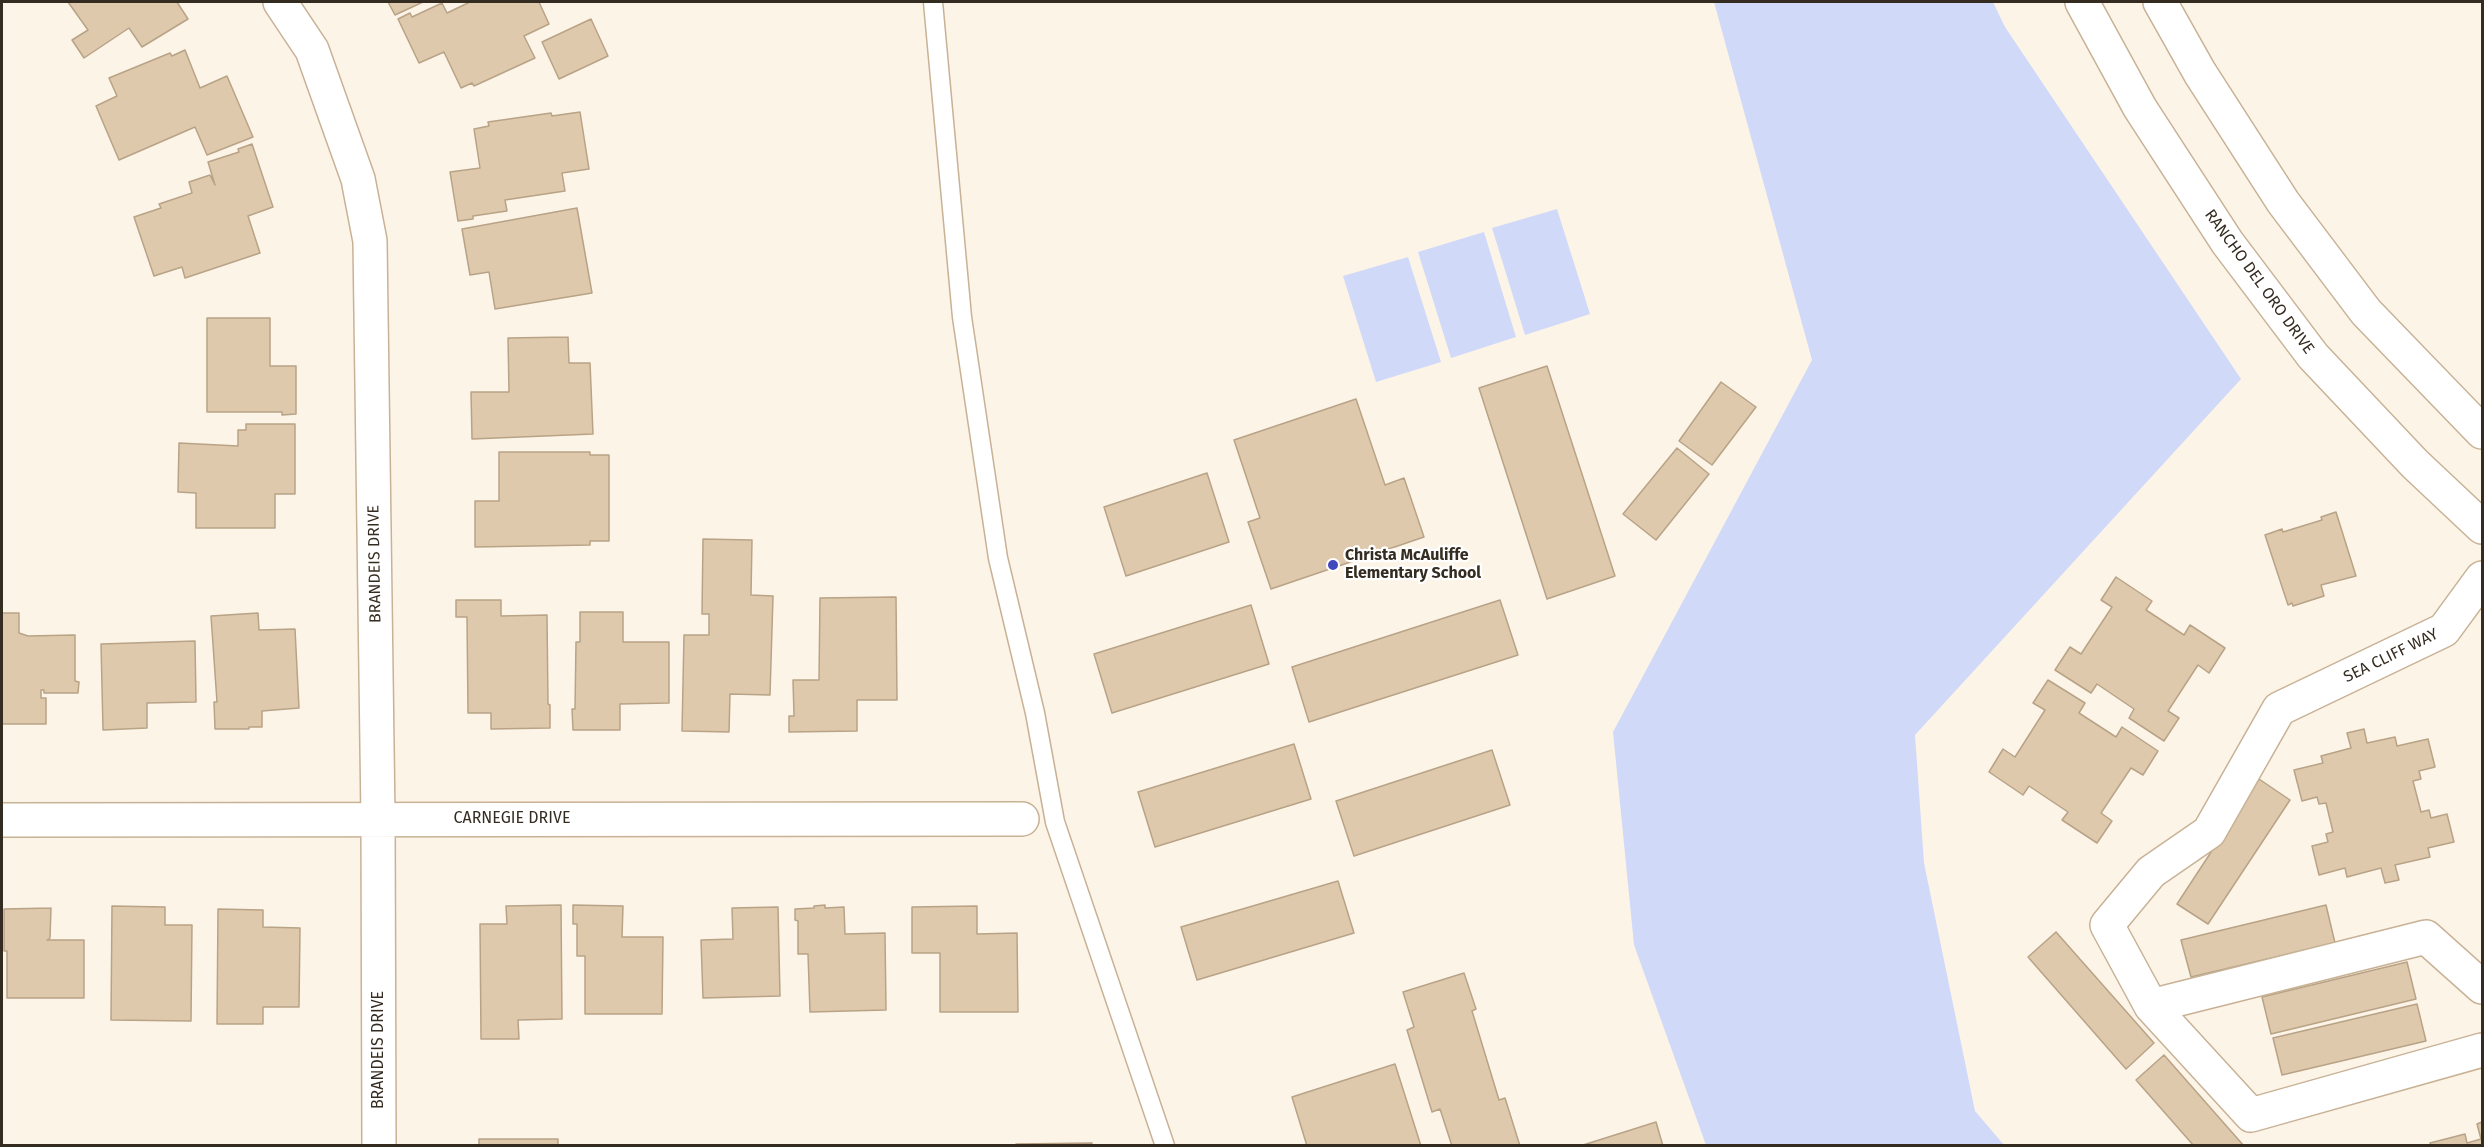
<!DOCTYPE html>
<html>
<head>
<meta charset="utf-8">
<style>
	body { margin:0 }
	#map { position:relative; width:2484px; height:1147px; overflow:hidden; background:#fdf4e8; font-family:"Fira Sans",sans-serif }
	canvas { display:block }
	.frame { position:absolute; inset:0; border:3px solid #352c21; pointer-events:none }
</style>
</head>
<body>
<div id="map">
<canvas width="2484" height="1147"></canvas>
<div class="frame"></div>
</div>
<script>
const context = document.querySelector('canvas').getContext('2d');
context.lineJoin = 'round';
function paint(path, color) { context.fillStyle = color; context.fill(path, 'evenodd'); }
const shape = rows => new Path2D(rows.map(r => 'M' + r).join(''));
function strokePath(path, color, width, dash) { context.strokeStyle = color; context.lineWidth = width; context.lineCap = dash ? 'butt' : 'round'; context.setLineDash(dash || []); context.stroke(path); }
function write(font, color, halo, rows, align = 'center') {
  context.font = font + ' "Fira Sans",sans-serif'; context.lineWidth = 4.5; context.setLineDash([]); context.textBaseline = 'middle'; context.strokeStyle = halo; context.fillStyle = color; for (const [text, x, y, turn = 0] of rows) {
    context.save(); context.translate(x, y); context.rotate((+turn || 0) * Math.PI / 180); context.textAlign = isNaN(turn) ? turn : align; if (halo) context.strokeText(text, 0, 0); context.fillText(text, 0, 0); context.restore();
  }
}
paint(shape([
	[1714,2,1993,2,2005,27,2241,379,1915,735,1924,863,1975,1111,2004,1145,1706,1145,1634,945,1613,732,1812,360],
	[1557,209,1590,314,1525,335,1492,228],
	[1484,232,1516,337,1451,358,1418,252],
	[1408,257,1441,362,1376,382,1343,276]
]), '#d1d9f9');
const building = shape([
	[68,2,177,2,188,19,142,47,129,28,84,58,72,40,88,30,68,2],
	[388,2,423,2,395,15,388,2],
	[470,2,539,2,549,24,524,36,535,58,474,86,472,83,461,88,444,52,419,63,398,19,410,13,412,17,442,3,447,13,470,2],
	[591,19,608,56,559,79,542,42,591,19],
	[185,50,200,88,227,76,253,137,207,155,195,127,119,160,96,106,117,96,109,78,170,53,172,56,185,50],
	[580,112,589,169,562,173,565,191,505,200,507,211,473,216,473,219,458,221,450,172,480,168,474,129,489,126,488,122,551,113,552,116,580,112],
	[252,144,273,207,248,216,260,253,185,278,182,267,154,276,134,217,161,208,159,204,192,193,189,182,210,175,215,185,208,162,239,152,238,149,252,144],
	[577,208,592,293,495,309,489,272,470,275,462,229,577,208],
	[207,318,270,318,270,366,296,366,296,414,282,415,282,412,207,412,207,318],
	[568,337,569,363,590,363,593,434,472,439,471,392,509,392,508,338,568,337],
	[1547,366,1615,576,1547,599,1479,388,1547,366],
	[1721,382,1756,407,1712,465,1679,441,1721,382],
	[1356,399,1385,485,1404,478,1424,537,1271,589,1248,522,1260,518,1234,440,1356,399],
	[246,424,295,424,295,494,275,494,275,528,196,528,196,493,178,492,179,443,238,446,238,430,246,430,246,424],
	[1677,448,1709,474,1656,540,1623,514,1677,448],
	[499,452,590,452,590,455,609,455,609,541,590,541,590,545,475,547,475,501,499,501,499,452],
	[1207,473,1229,542,1126,576,1104,507,1207,473],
	[2336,512,2356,576,2321,585,2324,596,2293,606,2292,603,2288,605,2265,535,2282,529,2283,532,2322,520,2321,517,2336,512],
	[703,539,752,540,751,595,773,596,770,695,730,694,729,732,682,731,684,635,709,635,709,614,702,614,703,539],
	[2116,577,2152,601,2146,610,2184,635,2190,625,2225,648,2209,673,2198,665,2168,711,2179,718,2164,741,2129,718,2134,709,2097,684,2091,693,2055,670,2070,647,2081,654,2112,607,2101,600,2116,577],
	[896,597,897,700,857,700,857,731,789,732,789,716,794,716,793,680,819,680,820,598,896,597],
	[456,600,501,600,501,616,547,615,548,704,550,705,550,728,491,729,491,713,468,713,467,617,456,617,456,600],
	[1500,600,1518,655,1309,722,1292,667,1500,600],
	[1251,605,1269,664,1112,713,1094,654,1251,605],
	[580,612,623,612,623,642,669,642,669,703,620,704,620,730,573,730,572,709,575,709,576,642,580,642,580,612],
	[2,613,19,613,19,633,28,636,75,635,75,681,79,682,78,693,44,693,44,690,41,690,41,698,46,698,46,724,2,724,2,613],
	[258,613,259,630,295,629,299,708,262,711,262,727,249,727,249,729,215,729,214,702,217,702,211,616,258,613],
	[195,641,196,702,147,703,147,728,103,730,101,644,195,641],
	[2048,680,2085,703,2079,713,2116,737,2122,727,2158,751,2143,775,2131,768,2101,813,2112,821,2097,843,2062,820,2068,812,2029,786,2023,795,1989,772,2003,749,2015,757,2045,710,2033,703,2048,680],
	[2364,729,2367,743,2395,737,2397,746,2428,739,2435,767,2419,771,2421,779,2413,781,2421,812,2429,810,2431,818,2447,814,2454,842,2428,848,2430,857,2395,865,2399,880,2385,883,2381,868,2347,877,2345,868,2319,875,2312,846,2328,842,2326,834,2333,832,2326,803,2319,804,2317,797,2302,801,2294,770,2323,763,2321,756,2351,748,2347,733,2364,729],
	[1294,744,1311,799,1155,847,1138,792,1294,744],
	[1492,750,1510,805,1354,856,1336,801,1492,750],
	[2259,779,2290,800,2208,924,2177,904,2259,779],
	[1338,881,1354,933,1197,980,1181,927,1338,881],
	[561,905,562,1019,518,1020,519,1039,481,1039,480,924,507,924,506,906,561,905],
	[573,905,623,906,622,937,663,937,662,1014,585,1014,585,956,577,956,577,924,573,924,573,905],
	[825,905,825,908,844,907,845,934,885,933,886,1010,810,1012,808,954,798,954,798,921,795,920,795,909,814,908,814,906,825,905],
	[2326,905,2335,943,2191,977,2181,940,2326,905],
	[112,906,165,907,165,925,192,925,191,1021,111,1020,112,906],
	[977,906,977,934,1017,933,1018,1012,940,1012,940,953,912,953,912,907,977,906],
	[778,907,780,996,703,998,701,940,733,939,732,908,778,907],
	[51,908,50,938,47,940,84,940,84,998,7,998,7,951,4,951,4,909,51,908],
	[218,909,263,910,263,927,300,928,299,1007,263,1007,263,1024,217,1024,218,909],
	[2056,932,2154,1043,2126,1069,2028,957,2056,932],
	[2407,962,2416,999,2271,1034,2262,997,2407,962],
	[1464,973,1476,1009,1472,1011,1499,1100,1505,1098,1520,1146,1452,1146,1440,1109,1432,1112,1407,1030,1414,1027,1403,992,1464,973],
	[2417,1004,2426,1041,2282,1075,2273,1038,2417,1004],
	[2164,1055,2244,1146,2194,1146,2136,1080,2164,1055],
	[1395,1064,1421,1146,1307,1146,1292,1097,1395,1064],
	[1656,1122,1663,1146,1580,1146,1656,1122],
	[2482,1122,2482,1146,2431,1146,2430,1143,2465,1134,2467,1143,2481,1139,2477,1124,2482,1122],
	[479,1139,558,1139,558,1146,479,1146,479,1139],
	[1092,1143,1092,1146,1016,1146,1016,1144,1092,1143]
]);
paint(building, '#dfc9ad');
strokePath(building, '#b8a387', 1.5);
const service = shape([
	[933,2,962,317,998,558,1035,713,1055,822,1165,1146]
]);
const minor = shape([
	[280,2,312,50,358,179,370,241,378,818,379,1146],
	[2482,578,2444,630,2279,709,2209,832,2151,872,2107,925,2151,1006,2426,937,2482,987],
	[2,820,1022,819],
	[2151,1006,2251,1115,2482,1050]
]);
const secondary = shape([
	[2082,2,2140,108,2227,242,2313,356,2415,464,2482,527],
	[2160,2,2200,73,2283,202,2366,312,2482,432]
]);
strokePath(service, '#c8b296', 21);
strokePath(minor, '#c8b296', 36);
strokePath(secondary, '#c8b296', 36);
strokePath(service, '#fff', 18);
strokePath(minor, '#fff', 33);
strokePath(secondary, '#fff', 33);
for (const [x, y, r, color] of [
	[1333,565,6,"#4048bc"]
]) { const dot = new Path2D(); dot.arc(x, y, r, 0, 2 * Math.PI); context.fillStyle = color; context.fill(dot); strokePath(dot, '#fff', 2); }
write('16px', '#352c21', '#fff', [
	["RANCHO DEL ORO DRIVE",2259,282,54],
	["BRANDEIS DRIVE",375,564,-91],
	["SEA CLIFF WAY",2391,656,-26],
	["CARNEGIE DRIVE",512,819],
	["BRANDEIS DRIVE",379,1050,-90]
]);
write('bold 16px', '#352c21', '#fff', [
	["Christa McAuliffe",1345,556],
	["Elementary School",1345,574]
], 'left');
</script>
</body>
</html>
